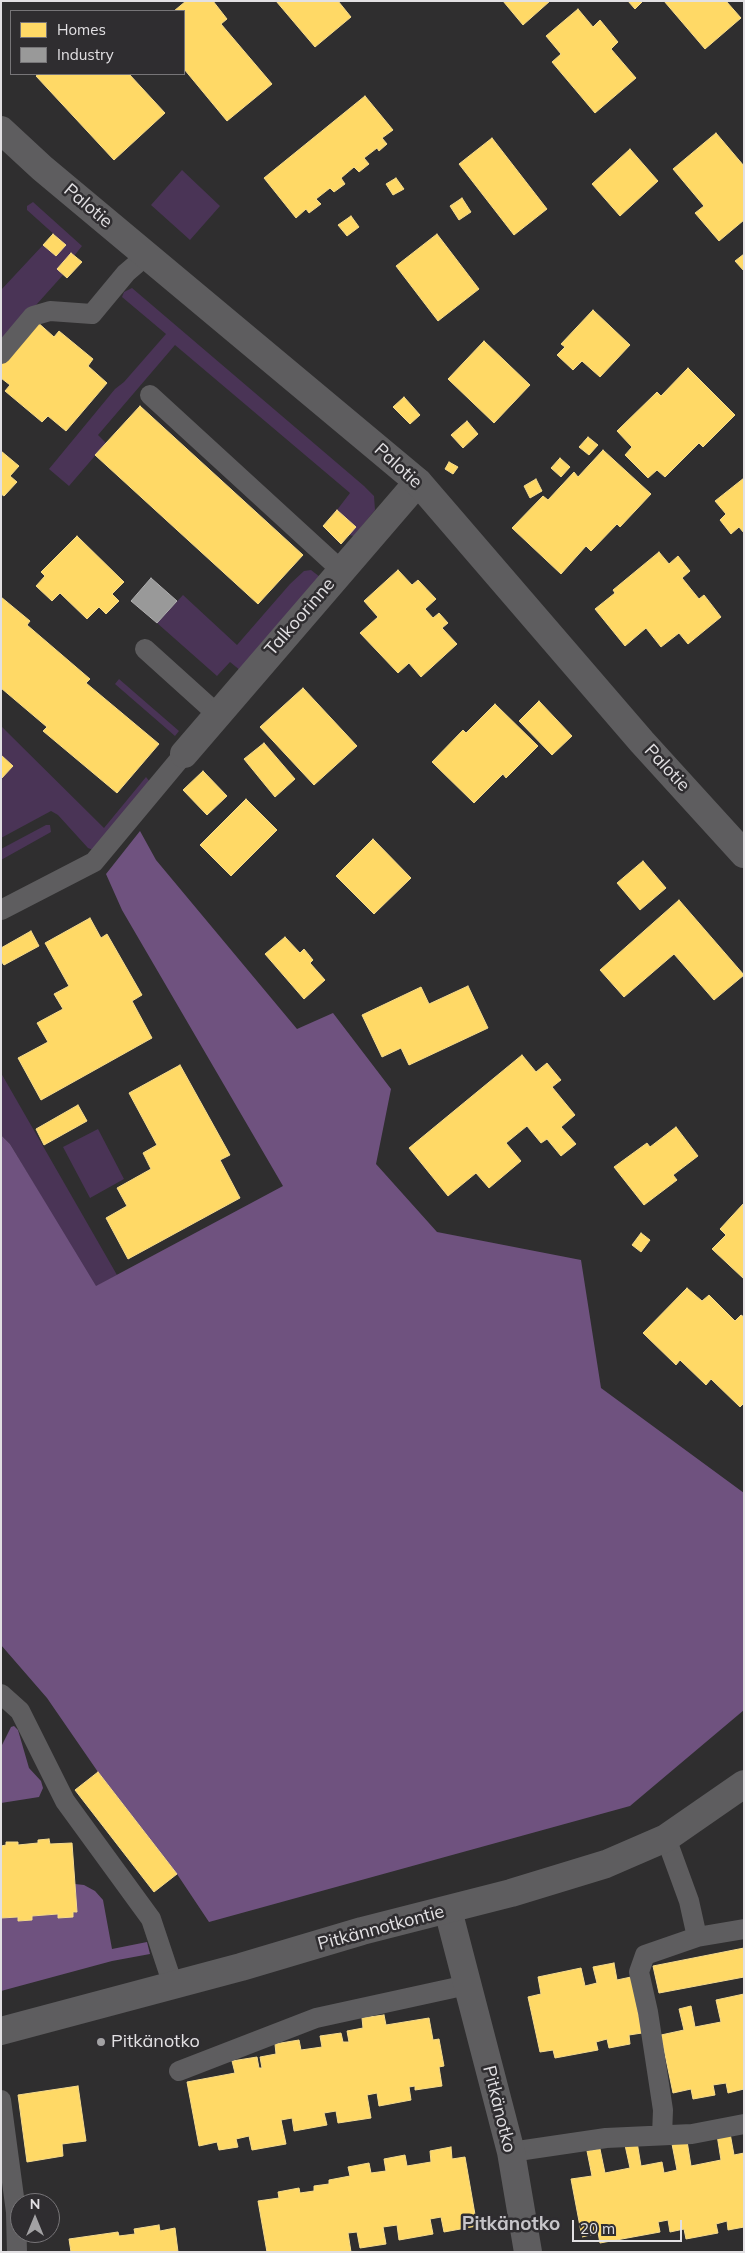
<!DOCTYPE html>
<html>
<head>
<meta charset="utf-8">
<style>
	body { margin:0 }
	#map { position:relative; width:745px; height:2253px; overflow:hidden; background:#2f2e2f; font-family:Mulish,sans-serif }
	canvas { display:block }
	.frame { position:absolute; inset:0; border:2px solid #e2e0e3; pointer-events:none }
	.legend { position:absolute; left:10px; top:10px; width:175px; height:65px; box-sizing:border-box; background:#2f2d30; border:1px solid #777578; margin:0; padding:6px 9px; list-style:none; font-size:15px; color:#e2e0e3 }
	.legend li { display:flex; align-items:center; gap:10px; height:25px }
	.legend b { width:25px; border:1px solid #777578 }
	.north { position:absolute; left:10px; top:2193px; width:50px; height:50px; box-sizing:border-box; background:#2f2d30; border:1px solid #777578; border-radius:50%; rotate:0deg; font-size:14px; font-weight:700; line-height:20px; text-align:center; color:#e2e0e3 }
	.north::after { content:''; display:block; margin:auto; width:18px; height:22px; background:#a3a2a4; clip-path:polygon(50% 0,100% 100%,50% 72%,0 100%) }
	.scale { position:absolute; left:572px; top:2220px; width:110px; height:22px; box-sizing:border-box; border:2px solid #e2e0e3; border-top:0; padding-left:6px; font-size:15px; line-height:18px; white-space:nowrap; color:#e2e0e3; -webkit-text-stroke:4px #2f2d30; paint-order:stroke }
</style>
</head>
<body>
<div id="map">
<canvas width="745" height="2253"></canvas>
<div class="frame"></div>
<ul class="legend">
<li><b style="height:14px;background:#ffd966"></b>Homes</li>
<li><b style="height:14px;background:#999"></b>Industry</li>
</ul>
<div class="north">N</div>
<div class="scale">20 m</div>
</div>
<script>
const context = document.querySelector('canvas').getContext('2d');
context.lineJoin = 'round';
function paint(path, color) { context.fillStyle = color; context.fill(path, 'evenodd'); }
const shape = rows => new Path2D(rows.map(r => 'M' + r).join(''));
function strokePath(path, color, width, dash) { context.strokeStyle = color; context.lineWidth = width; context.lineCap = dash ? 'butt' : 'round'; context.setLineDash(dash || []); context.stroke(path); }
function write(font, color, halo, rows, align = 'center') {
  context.font = font + ' Mulish,sans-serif'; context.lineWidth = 5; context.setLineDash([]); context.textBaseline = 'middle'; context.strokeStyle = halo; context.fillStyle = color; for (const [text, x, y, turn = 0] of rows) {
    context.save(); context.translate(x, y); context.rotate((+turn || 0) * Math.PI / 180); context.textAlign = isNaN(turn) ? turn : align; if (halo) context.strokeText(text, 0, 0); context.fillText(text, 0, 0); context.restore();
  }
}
paint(shape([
	[182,170,220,206,190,240,151,205],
	[33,202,82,246,74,256,71,253,57,269,63,275,1,344,1,290,43,245,56,256,66,245,27,210,27,206],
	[132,288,364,486,374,496,375,510,354,536,349,535,337,510,350,493,175,345,98,435,106,443,69,486,49,469,115,389,124,382,166,334,122,297,124,292],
	[311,570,320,577,241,671,230,662,217,676,157,623,183,595,237,645,290,584,304,571],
	[119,679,179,731,175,736,115,684],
	[1,726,104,828,146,777,150,782,93,850,88,848,58,815,51,811,1,838,1,779,13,766,1,755],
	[46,825,50,825,51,832,1,860,1,849],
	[1,1073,117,1275,95,1287,10,1144,1,1135],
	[98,1129,124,1179,90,1198,63,1147]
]), '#4a3456');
paint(shape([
	[140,831,156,860,297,1029,333,1013,391,1089,376,1164,437,1232,581,1260,601,1388,744,1493,744,1710,630,1806,209,1922,177,1874,98,1772,47,1698,1,1645,1,1135,10,1144,96,1286,283,1186,122,910,106,874],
	[14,1726,18,1730,29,1768,41,1781,43,1788,39,1797,1,1803,1,1747,11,1727],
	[75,1884,84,1885,95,1891,103,1900,112,1949,147,1942,150,1954,112,1961,1,1991,1,1918,18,1917,19,1921,32,1920,32,1916,58,1914,58,1918,76,1912]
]), '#6f527f');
const homes = shape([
	[186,1,213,1,227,19,221,24,272,84,227,121,184,69,184,11,174,11,186,1],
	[276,1,338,1,351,17,315,47,276,1],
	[503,1,550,1,523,25,503,1],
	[628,1,643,1,635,9,628,1],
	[664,1,726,1,741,18,705,49,664,1],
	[578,9,593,27,600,20,618,42,611,49,636,78,595,113,552,62,561,54,546,36,578,9],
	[39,74,129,74,165,113,114,160,36,76,39,74],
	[365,96,393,130,382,138,387,144,379,151,377,148,364,158,369,164,359,172,354,167,341,178,345,184,334,192,330,188,316,199,321,204,309,213,306,209,296,218,264,178,365,96],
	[716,133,744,166,744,220,719,241,695,213,704,206,673,169,716,133],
	[492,138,547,209,514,235,459,164,492,138],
	[630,149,658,181,620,216,592,184,630,149],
	[396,178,404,189,393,195,386,184,396,178],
	[462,198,471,212,459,220,450,206,462,198],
	[351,216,359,227,347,236,338,225,351,216],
	[53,234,66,245,56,256,43,245,53,234],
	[437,234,479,289,438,321,396,266,437,234],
	[71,253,82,262,67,278,57,269,71,253],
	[744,254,744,271,735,261,744,254],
	[593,310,630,345,600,377,582,361,573,370,557,355,565,347,561,344,593,310],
	[35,320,54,337,59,331,93,359,88,366,107,383,66,431,48,416,42,422,5,391,10,385,1,378,1,360,35,320],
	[484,341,530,385,494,423,448,379,484,341],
	[688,368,735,415,703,447,699,443,665,477,657,470,648,478,625,455,632,447,617,431,657,392,661,396,688,368],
	[404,397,420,415,410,424,393,407,404,397],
	[140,406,303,555,258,604,95,455,140,406],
	[467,421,478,434,463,448,451,435,467,421],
	[588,437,598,445,589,455,579,447,588,437],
	[603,450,651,494,620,527,617,524,591,551,586,546,561,574,512,528,543,496,548,500,574,472,578,477,603,450],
	[1,451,19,466,10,476,17,482,4,496,1,494,1,451],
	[560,458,570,467,561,477,551,468,560,458],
	[449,462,458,467,453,474,445,469,449,462],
	[744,478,744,533,739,527,731,534,720,520,726,514,715,501,744,478],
	[536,479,542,491,530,498,524,486,536,479],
	[337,510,356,527,341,544,323,526,337,510],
	[77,536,124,582,112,594,119,601,106,614,99,607,87,619,60,593,52,601,36,586,45,576,41,572,77,536],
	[659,552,669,564,678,556,690,571,682,578,699,599,704,595,721,617,688,644,679,633,661,647,646,628,625,646,595,609,615,593,613,590,659,552],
	[398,570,412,585,418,580,436,599,425,609,433,618,439,613,448,623,442,628,457,644,421,677,409,663,398,673,360,633,378,617,364,601,398,570],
	[1,597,30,621,27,625,90,679,86,683,159,744,117,793,43,731,47,727,1,688,1,597],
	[303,688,357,746,314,785,260,727,303,688],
	[539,701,572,736,552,755,519,721,539,701],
	[495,704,538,746,506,778,503,774,474,803,432,762,463,730,466,733,495,704],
	[264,743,295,779,275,797,244,759,264,743],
	[1,755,13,766,1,779,1,755],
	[203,771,227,796,207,815,183,790,203,771],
	[246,799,277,830,231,876,200,845,246,799],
	[373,839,411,878,374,914,336,876,373,839],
	[643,861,666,888,640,910,617,883,643,861],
	[679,900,744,975,714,1000,674,954,624,997,600,970,679,900],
	[90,918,101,938,107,934,142,995,132,1001,152,1038,41,1100,18,1058,48,1042,37,1023,63,1009,54,994,69,986,45,943,90,918],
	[31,931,39,946,4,965,1,961,1,948,31,931],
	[285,937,300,953,304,949,313,960,310,963,325,980,304,999,265,954,285,937],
	[468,986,488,1028,409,1065,401,1048,382,1057,362,1015,421,987,429,1004,468,986],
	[522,1055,536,1072,547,1063,561,1080,552,1087,575,1115,561,1127,576,1144,561,1156,547,1139,541,1143,527,1126,506,1143,521,1161,489,1188,476,1173,448,1196,409,1148,522,1055],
	[180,1065,230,1155,220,1160,240,1198,128,1259,106,1218,127,1206,117,1188,151,1169,143,1153,157,1145,129,1093,180,1065],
	[78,1105,87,1121,44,1145,36,1129,78,1105],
	[676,1127,698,1156,673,1175,677,1180,644,1205,614,1167,647,1143,650,1147,676,1127],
	[744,1203,744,1279,712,1249,726,1235,720,1229,744,1203],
	[641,1233,650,1240,641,1252,632,1245,641,1233],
	[687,1288,702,1301,709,1295,735,1321,741,1315,744,1317,744,1403,740,1407,711,1379,706,1385,680,1360,676,1365,643,1333,687,1288],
	[98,1772,177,1874,154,1892,75,1790,98,1772],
	[49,1839,50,1844,72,1843,77,1912,73,1912,73,1917,58,1918,58,1914,32,1916,32,1920,18,1921,18,1917,1,1918,1,1846,6,1845,6,1842,18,1842,18,1845,38,1843,38,1840,49,1839],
	[744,1948,744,1977,659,1993,653,1966,744,1948],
	[614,1963,617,1980,631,1977,642,2033,629,2035,630,2044,609,2048,607,2039,596,2042,598,2050,555,2058,553,2050,540,2052,528,1997,541,1994,538,1977,581,1968,585,1986,597,1983,593,1967,614,1963],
	[744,1994,744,2089,728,2093,726,2083,713,2085,715,2095,693,2099,691,2089,673,2093,661,2035,684,2030,679,2009,691,2006,695,2027,721,2022,716,2000,744,1994],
	[384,2015,386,2025,429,2018,433,2040,439,2039,444,2066,439,2067,442,2086,415,2090,415,2086,409,2087,411,2100,379,2106,377,2093,367,2095,371,2118,338,2123,336,2111,324,2113,327,2125,294,2131,292,2118,281,2120,286,2144,252,2150,249,2136,236,2139,238,2147,219,2150,217,2142,199,2146,187,2082,235,2073,232,2061,257,2057,259,2068,262,2068,260,2057,276,2054,275,2044,299,2040,301,2050,322,2047,320,2036,341,2033,343,2042,349,2042,347,2031,363,2028,362,2018,384,2015],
	[78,2086,86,2141,62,2144,63,2156,27,2162,18,2095,78,2086],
	[730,2133,734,2155,744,2153,744,2227,728,2230,727,2221,716,2224,718,2233,686,2239,684,2229,670,2232,668,2220,658,2222,660,2232,600,2243,598,2233,582,2237,571,2179,592,2176,587,2151,600,2149,605,2173,630,2168,625,2145,637,2142,641,2166,662,2162,664,2173,677,2170,672,2144,687,2141,691,2166,721,2160,717,2135,730,2133],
	[451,2147,452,2159,465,2157,477,2226,444,2232,441,2217,430,2219,433,2234,399,2240,397,2225,383,2227,386,2244,360,2248,357,2232,348,2233,351,2252,267,2252,258,2201,279,2198,278,2192,299,2188,300,2193,314,2191,314,2186,329,2184,329,2180,350,2176,348,2167,369,2163,371,2173,386,2171,384,2159,405,2155,407,2166,431,2162,430,2151,451,2147],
	[159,2225,160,2231,175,2228,178,2252,71,2252,69,2239,118,2232,119,2236,135,2234,134,2229,159,2225]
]);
paint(homes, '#ffd966');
strokePath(homes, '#f6db8c', 1);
const industry = shape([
	[151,578,177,601,157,623,131,601,151,578]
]);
paint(industry, '#999');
strokePath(industry, '#afaeaf', 1);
strokePath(shape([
	[1,354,33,316,50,311,92,314,126,273,147,255],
	[150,395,341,570],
	[145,649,217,714],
	[1,910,94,862,184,754],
	[1,1694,20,1711,65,1801,151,1919,173,1985],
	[666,1838,689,1901,697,1937],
	[179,2071,316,2018,467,1985],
	[1,2100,16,2212,17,2252],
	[662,2135,663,2110,648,2012,639,1972,645,1955,697,1937,744,1929],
	[511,2152,606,2138,692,2134,744,2124]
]), '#5e5d5f', 20);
strokePath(shape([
	[184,754,418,482],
	[448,1910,511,2152,528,2252]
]), '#5e5d5f', 28);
strokePath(shape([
	[1,130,42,168,418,482,642,742,744,854],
	[1,2031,241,1967,362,1931,511,1893,606,1864,666,1838,744,1784]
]), '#5e5d5f', 28);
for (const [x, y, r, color] of [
	[101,2042,5,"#a3a2a4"]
]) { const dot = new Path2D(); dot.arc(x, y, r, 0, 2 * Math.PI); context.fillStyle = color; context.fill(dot); strokePath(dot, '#2f2d30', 2); }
write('18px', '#e2e0e3', '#2f2d30', [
	["Palotie",88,206,40],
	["Palotie",398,466,42],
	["Talkoorinne",300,617,-49],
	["Palotie",667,768,47],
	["Pitkännotkontie",381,1928,-15],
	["Pitkänotko",499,2109,76]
]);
write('18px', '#e2e0e3', '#2f2d30', [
	["Pitkänotko",111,2042]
], 'left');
write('bold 19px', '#c7c5c9', '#2f2d30', [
	["Pitkänotko",511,2224]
]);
</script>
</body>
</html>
